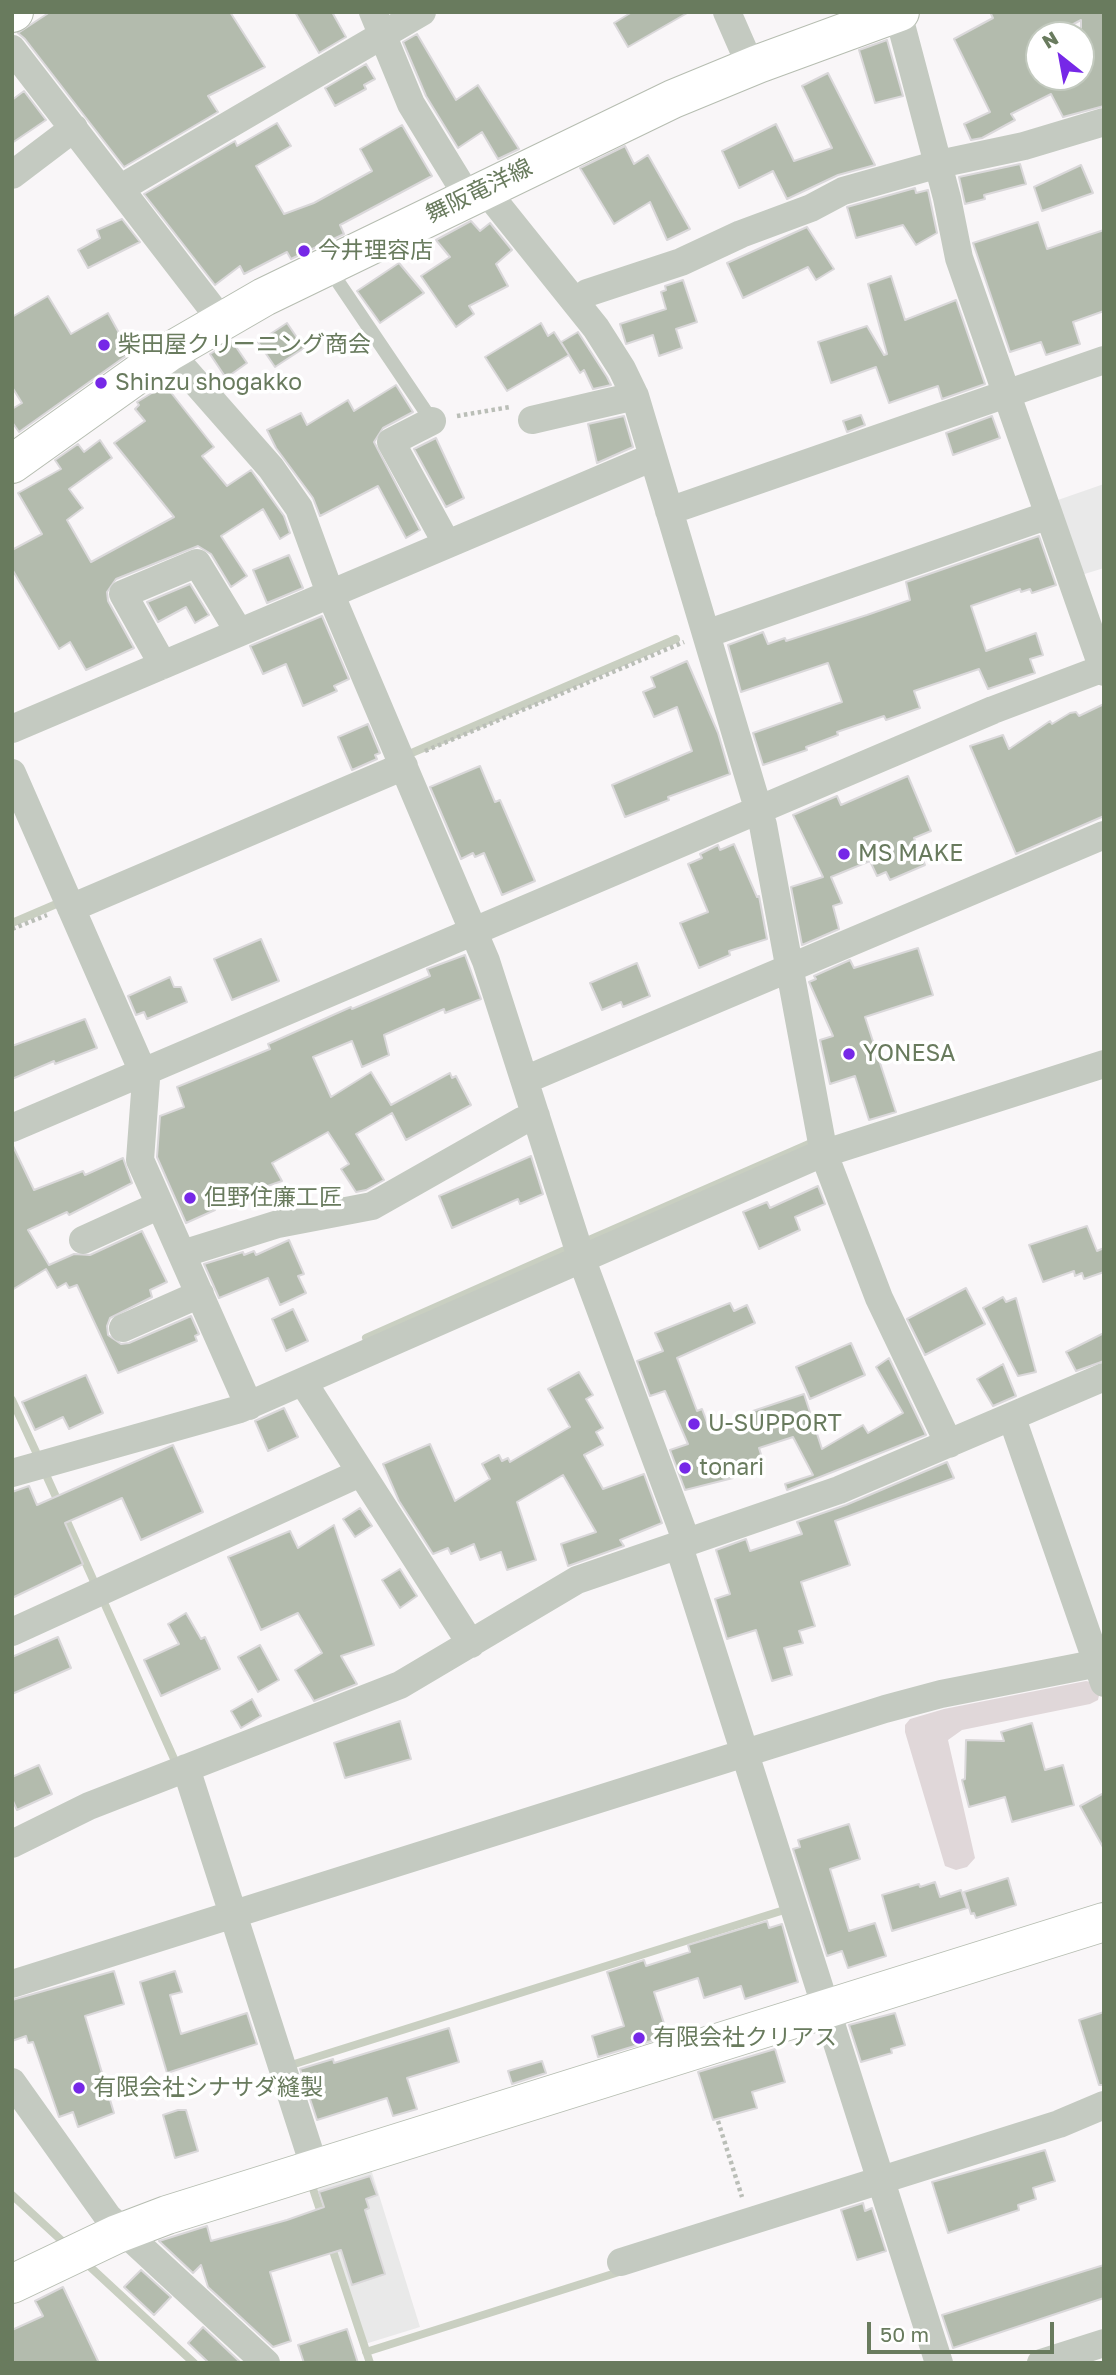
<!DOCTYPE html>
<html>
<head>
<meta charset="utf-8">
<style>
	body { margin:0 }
	#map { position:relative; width:1116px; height:2375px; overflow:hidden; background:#f9f6f8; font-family:"Golos Text",sans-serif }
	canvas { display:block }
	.frame { position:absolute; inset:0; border:14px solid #697b5e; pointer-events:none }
	.north { position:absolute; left:1025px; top:21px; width:70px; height:70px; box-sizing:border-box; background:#fff; border:2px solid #c3cabf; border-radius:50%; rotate:329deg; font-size:19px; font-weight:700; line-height:28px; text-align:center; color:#697b5e }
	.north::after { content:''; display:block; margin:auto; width:24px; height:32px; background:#7628e7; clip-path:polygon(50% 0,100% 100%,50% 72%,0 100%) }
	.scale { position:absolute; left:867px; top:2322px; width:187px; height:32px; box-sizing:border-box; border:4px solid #697b5e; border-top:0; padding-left:9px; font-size:21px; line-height:24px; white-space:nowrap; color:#697b5e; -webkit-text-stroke:5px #fff; paint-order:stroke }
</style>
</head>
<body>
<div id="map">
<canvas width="1116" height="2375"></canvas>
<div class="frame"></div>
<div class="north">N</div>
<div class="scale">50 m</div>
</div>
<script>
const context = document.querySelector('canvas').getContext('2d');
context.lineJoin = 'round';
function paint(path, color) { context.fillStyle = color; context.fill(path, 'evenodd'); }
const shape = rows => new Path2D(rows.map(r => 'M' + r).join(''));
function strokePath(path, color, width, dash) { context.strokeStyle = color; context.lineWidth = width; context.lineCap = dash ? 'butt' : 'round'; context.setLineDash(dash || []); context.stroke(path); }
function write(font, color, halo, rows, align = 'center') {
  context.font = font + ' "Golos Text","Noto Sans JP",sans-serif'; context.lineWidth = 7; context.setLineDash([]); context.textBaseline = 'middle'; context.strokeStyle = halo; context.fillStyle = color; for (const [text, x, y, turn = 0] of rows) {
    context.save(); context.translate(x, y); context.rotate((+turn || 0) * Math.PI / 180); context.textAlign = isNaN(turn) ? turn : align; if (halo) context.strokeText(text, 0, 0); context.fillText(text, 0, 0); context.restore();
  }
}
paint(shape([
	[1104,484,1104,568,1078,576,1058,500],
	[370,2166,420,2327,365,2344,313,2183]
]), '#e9e9e9');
paint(shape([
	[1086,1681,1095,1683,1100,1691,1098,1700,1090,1704,962,1730,948,1740,975,1858,967,1867,956,1870,945,1866,905,1732,905,1725,910,1719,944,1709]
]), '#e0d7d9');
strokePath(shape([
	[407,755,676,639],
	[12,923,61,902],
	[589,1240,809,1144],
	[366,1338,565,1250],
	[12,1400,36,1452],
	[47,1477,96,1586],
	[102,1598,175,1761],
	[288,2066,781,1911],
	[313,2189,322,2216],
	[12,2195,61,2240],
	[330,2242,370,2363],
	[87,2264,194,2363],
	[366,2352,622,2271]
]), '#c9cfc1', 8);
const building = shape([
	[50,12,230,12,265,67,208,96,218,112,124,167,25,39,18,33,50,12],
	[295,12,332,12,346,37,319,53,295,12],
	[632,12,689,12,628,47,614,23,632,12],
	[990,12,1104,12,1104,106,1063,117,1051,94,1011,114,1015,120,982,138,971,140,964,124,990,112,954,39,993,18,990,12],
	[1081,20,1081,77,1039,77,1039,35,1053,35,1081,20],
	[417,34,456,100,478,85,519,149,498,159,482,132,458,148,426,96,403,42,417,34],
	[887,40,903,96,875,103,859,50,887,40],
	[366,64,375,79,364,85,366,89,335,106,325,88,366,64],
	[828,73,875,165,838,175,787,199,773,171,739,188,722,151,776,124,794,161,832,148,802,86,828,73],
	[24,91,46,120,12,143,12,100,24,91],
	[277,123,291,146,256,166,284,214,314,203,372,171,360,149,402,125,432,176,340,225,344,234,291,259,287,252,244,274,240,266,215,285,144,194,235,141,237,146,277,123],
	[625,146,634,164,648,155,690,229,667,240,650,202,614,224,580,168,625,146],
	[1020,164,1026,184,984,195,985,199,965,204,959,177,1020,164],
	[1081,165,1093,193,1042,211,1034,187,1081,165],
	[915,188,916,193,928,190,937,233,916,245,903,225,856,238,847,207,915,188],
	[122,219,140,242,88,268,78,250,100,238,97,230,122,219],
	[471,221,480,231,490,223,512,250,496,264,508,286,469,306,474,314,456,327,421,276,450,257,436,240,471,221],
	[1038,222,1047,249,1104,230,1104,311,1073,322,1080,344,1046,355,1041,342,1010,352,973,243,1038,222],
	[807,227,834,269,816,280,808,267,743,298,727,263,807,227],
	[399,263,424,293,380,323,357,291,399,263],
	[891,276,905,320,956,300,985,384,942,399,938,386,889,403,876,367,831,383,818,342,867,326,884,355,887,354,868,284,891,276],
	[683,280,697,322,676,329,682,348,659,356,653,335,626,344,620,324,666,309,661,292,666,290,665,286,683,280],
	[48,296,71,334,108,313,130,353,19,432,12,422,12,409,22,403,12,387,12,317,48,296],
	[287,323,304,348,275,367,258,342,287,323],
	[541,323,548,336,554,332,569,355,507,391,485,357,541,323],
	[578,332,607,377,611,385,593,389,584,370,580,373,561,342,578,332],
	[232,341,247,363,226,378,210,354,232,341],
	[165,385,214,447,202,456,227,486,251,470,284,516,290,533,280,539,263,509,221,536,247,576,231,587,211,554,198,546,116,579,107,592,108,601,134,648,86,670,70,642,59,649,12,569,12,550,42,534,18,493,61,469,55,460,78,444,84,452,100,440,112,458,69,489,83,508,67,520,91,562,174,517,114,443,145,421,135,409,139,405,137,402,165,385],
	[396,385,413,412,383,428,374,442,420,530,406,538,378,486,320,516,313,498,276,448,267,430,301,413,307,425,348,400,354,411,396,385],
	[861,415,865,425,847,432,843,421,861,415],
	[624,416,633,447,597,463,588,424,624,416],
	[992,416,1000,438,953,455,946,433,992,416],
	[436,438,464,498,446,507,414,449,436,438],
	[1039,536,1056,585,1032,593,1030,589,1021,592,1020,589,971,606,986,651,1036,633,1043,655,1030,659,1035,673,988,689,979,669,914,691,920,708,886,720,884,716,837,732,838,735,806,747,807,750,763,765,753,733,842,702,828,663,741,692,728,645,763,632,768,644,785,638,786,641,867,615,910,600,906,582,1039,536],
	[289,555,303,588,267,603,253,570,289,555],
	[190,584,209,615,195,623,186,607,158,622,147,602,190,584],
	[322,616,349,679,334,686,337,691,303,706,286,664,263,674,250,646,322,616],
	[687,661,718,733,730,774,668,797,669,800,625,817,612,785,692,751,677,707,654,717,643,692,655,687,651,677,687,661],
	[1104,704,1104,816,1016,854,970,746,1003,735,1009,749,1050,721,1052,724,1070,713,1076,712,1079,716,1104,704],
	[368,724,380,753,375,755,377,759,352,770,338,737,368,724],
	[480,766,495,802,500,800,535,881,502,895,484,853,475,857,473,853,461,859,430,787,480,766],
	[908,776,931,831,914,838,925,865,890,880,886,872,877,876,870,861,831,877,842,903,833,906,839,929,802,945,791,887,823,877,793,815,837,796,841,805,908,776],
	[734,844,757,897,759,896,767,939,729,951,730,955,699,968,680,923,708,912,688,864,702,858,700,854,718,845,720,850,734,844],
	[261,939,279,981,232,1000,214,959,261,939],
	[918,948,933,995,865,1017,896,1112,869,1120,855,1076,830,1084,820,1040,833,1036,809,982,816,979,814,976,850,960,854,968,918,948],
	[465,955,481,999,445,1013,444,1009,384,1035,389,1055,362,1067,352,1041,313,1057,331,1097,371,1072,391,1105,450,1073,452,1078,456,1076,471,1105,406,1140,392,1113,356,1134,384,1180,366,1190,356,1192,341,1169,349,1164,328,1132,272,1163,282,1181,213,1205,215,1210,186,1223,157,1157,160,1116,184,1107,177,1087,270,1049,268,1044,351,1007,352,1009,430,976,427,969,465,955],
	[637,963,650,996,623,1007,621,1002,602,1010,590,983,637,963],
	[170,977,174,987,181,987,187,1002,147,1019,144,1012,136,1015,128,996,170,977],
	[85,1019,97,1048,55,1064,54,1061,12,1079,12,1046,85,1019],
	[12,1144,34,1190,83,1171,85,1175,123,1158,132,1183,69,1215,67,1212,28,1230,49,1265,74,1254,90,1255,142,1231,167,1282,150,1290,152,1297,110,1318,107,1326,108,1335,121,1344,129,1343,191,1316,199,1334,195,1336,197,1341,118,1373,77,1285,69,1288,66,1283,57,1288,46,1269,12,1290,12,1144],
	[531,1156,543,1194,520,1204,518,1199,452,1228,439,1196,531,1156],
	[818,1186,825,1204,795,1217,800,1230,759,1249,743,1212,767,1202,770,1208,818,1186],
	[1087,1226,1097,1251,1104,1248,1104,1272,1084,1279,1082,1273,1075,1276,1074,1271,1043,1282,1029,1245,1087,1226],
	[289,1240,304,1274,298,1276,306,1293,280,1305,268,1278,219,1298,204,1264,243,1252,244,1255,254,1251,256,1255,289,1240],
	[966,1288,985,1324,925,1355,907,1319,966,1288],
	[1003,1297,1006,1302,1016,1298,1036,1372,1018,1376,983,1308,1003,1297],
	[730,1303,734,1311,747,1305,755,1323,677,1358,697,1411,702,1409,711,1433,755,1418,753,1411,804,1394,822,1449,863,1425,868,1433,903,1413,876,1367,889,1358,926,1435,787,1490,785,1484,813,1475,793,1437,759,1448,764,1464,732,1474,733,1478,685,1490,670,1450,688,1444,665,1391,650,1396,637,1361,663,1351,655,1333,730,1303],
	[293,1309,308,1341,286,1351,272,1319,293,1309],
	[1104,1333,1104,1361,1076,1371,1066,1352,1104,1333],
	[851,1343,865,1375,810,1399,796,1367,851,1343],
	[1003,1364,1016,1396,993,1406,977,1379,1003,1364],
	[579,1372,593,1395,586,1399,603,1428,596,1432,603,1445,584,1455,603,1489,644,1474,662,1523,620,1540,624,1546,568,1566,561,1544,596,1532,563,1475,517,1502,536,1560,507,1570,501,1552,480,1560,474,1544,451,1554,448,1548,433,1554,399,1501,383,1464,430,1444,455,1501,490,1479,482,1464,499,1455,502,1461,508,1458,510,1462,570,1427,548,1389,579,1372],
	[86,1375,103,1413,69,1429,63,1417,35,1430,22,1402,86,1375],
	[284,1408,298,1437,268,1451,255,1421,284,1408],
	[173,1445,203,1512,141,1540,122,1498,65,1523,83,1564,12,1598,12,1492,29,1486,37,1505,173,1445],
	[947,1462,954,1478,835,1521,850,1565,801,1582,815,1626,799,1631,803,1643,784,1648,792,1675,772,1681,756,1630,727,1639,715,1599,730,1594,716,1550,746,1539,750,1551,802,1534,797,1522,846,1505,947,1462],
	[360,1508,372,1526,355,1537,343,1519,360,1508],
	[334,1525,374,1645,341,1656,357,1684,314,1701,295,1670,322,1653,298,1613,261,1630,228,1557,290,1531,298,1548,334,1525],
	[400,1569,417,1596,400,1608,382,1580,400,1569],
	[186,1613,201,1639,205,1637,220,1669,161,1696,144,1660,179,1644,168,1624,186,1613],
	[58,1637,71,1668,12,1694,12,1657,58,1637],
	[260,1645,279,1680,258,1692,238,1657,260,1645],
	[252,1699,261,1716,241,1728,231,1711,252,1699],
	[400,1721,411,1759,345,1778,334,1743,400,1721],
	[1032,1723,1045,1770,1063,1765,1074,1805,1012,1822,1005,1797,969,1807,962,1780,965,1779,966,1740,1004,1741,1001,1732,1032,1723],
	[39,1765,52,1794,17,1810,12,1799,12,1777,39,1765],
	[1104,1793,1104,1849,1080,1806,1104,1793],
	[849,1824,860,1859,830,1869,849,1931,875,1923,886,1956,848,1968,842,1951,827,1956,793,1849,800,1847,798,1840,849,1824],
	[1008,1878,1016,1905,976,1918,974,1913,971,1914,964,1892,1008,1878],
	[935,1882,940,1897,961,1890,967,1908,892,1931,882,1895,919,1884,920,1887,935,1882],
	[767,1921,769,1928,782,1924,798,1982,745,1999,741,1986,704,1998,698,1978,654,1992,668,2036,598,2057,592,2036,624,2026,607,1972,644,1960,646,1966,690,1952,688,1945,767,1921],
	[114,1971,124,2004,85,2016,114,2113,78,2127,73,2112,59,2117,33,2042,28,2043,26,2036,12,2041,12,2000,114,1971],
	[175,1971,182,1992,170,1995,181,2034,247,2013,257,2044,167,2073,140,1982,175,1971],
	[1104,2012,1104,2085,1099,2085,1079,2020,1104,2012],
	[895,2013,905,2045,891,2049,892,2053,861,2062,849,2025,895,2013],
	[449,2028,459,2062,407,2078,417,2109,393,2116,387,2098,317,2120,300,2069,333,2059,334,2063,449,2028],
	[775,2049,785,2082,752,2092,757,2108,713,2120,698,2072,775,2049],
	[542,2061,546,2073,512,2084,508,2071,542,2061],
	[178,2110,186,2110,198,2151,175,2158,163,2115,178,2110],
	[1045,2150,1055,2181,1033,2188,1036,2199,1018,2205,1019,2210,948,2233,932,2182,1045,2150],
	[370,2176,377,2195,366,2199,369,2208,365,2210,385,2274,352,2285,341,2250,270,2272,291,2341,273,2347,208,2287,201,2265,193,2273,159,2241,207,2226,211,2241,287,2220,324,2207,319,2192,370,2176],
	[863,2203,865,2211,872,2208,886,2251,857,2260,841,2210,863,2203],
	[1104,2265,1104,2298,953,2348,942,2315,1104,2265],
	[141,2270,171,2297,154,2315,124,2287,141,2270],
	[63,2287,99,2363,12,2363,12,2330,43,2316,35,2301,63,2287],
	[203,2327,241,2363,209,2363,188,2343,203,2327],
	[347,2329,358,2363,304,2363,298,2345,347,2329]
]);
paint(building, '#b3bbad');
strokePath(building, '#dad8da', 2);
const secondary = shape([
	[12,13,14,12],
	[12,464,169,352,264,297,673,99,758,64,900,12],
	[12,2284,117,2234,167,2215,1104,1922]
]);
strokePath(secondary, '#b6bdb1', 40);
strokePath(shape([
	[457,416,510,407],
	[425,751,684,642],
	[12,929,47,915],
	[718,2121,742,2197]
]), '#babeb7', 4.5, [3.5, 3.5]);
strokePath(shape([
	[328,267,432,421]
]), '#c4cac1', 14);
strokePath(shape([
	[373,12,411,104,468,197],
	[727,12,751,67],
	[898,13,947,198,959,258,1104,672],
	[12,49,221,320],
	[12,175,74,128],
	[488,187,495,202,596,328,622,369,635,396,763,825,824,1154,879,1298,949,1444],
	[121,188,422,12],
	[576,302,587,293,681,262,741,234,811,208,843,191,939,164,1024,146,1104,122],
	[169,352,271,468,299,508,330,593,486,961,582,1260,683,1532,682,1556,939,2363],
	[532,420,635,396],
	[432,421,391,442,447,544],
	[669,511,1104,360],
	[706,634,1049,515],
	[163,665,123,594,197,563,239,632],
	[12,729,653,457],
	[12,773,146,1079,140,1160,249,1406],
	[71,908,404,766],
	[525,1080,1104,835],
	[12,1128,993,710,1104,668],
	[83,1240,160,1205],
	[182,1254,278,1224,372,1206,522,1121,536,1116],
	[123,1328,200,1294],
	[303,1382,471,1644],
	[1012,1418,1104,1683],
	[12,1473,240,1409,816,1156,1104,1064],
	[12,1632,360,1473],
	[186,1768,315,2169],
	[12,1844,89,1806,400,1685,577,1580,839,1490,1104,1377],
	[12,1984,885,1709,941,1694,1104,1662],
	[12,2082,108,2217,266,2363],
	[621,2262,1059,2124,1104,2105],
	[1041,2363,1104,2343]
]), '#c4cac1', 28);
strokePath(secondary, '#fff', 38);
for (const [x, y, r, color] of [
	[304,251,7,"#7628e7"],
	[104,345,7,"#7628e7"],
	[101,383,7,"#7628e7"],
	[844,854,7,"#7628e7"],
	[849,1054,7,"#7628e7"],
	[190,1198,7,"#7628e7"],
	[694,1424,7,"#7628e7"],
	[685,1468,7,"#7628e7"],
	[639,2038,7,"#7628e7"],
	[79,2088,7,"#7628e7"]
]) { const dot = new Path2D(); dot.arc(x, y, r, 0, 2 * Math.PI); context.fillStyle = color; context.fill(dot); strokePath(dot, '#fff', 2.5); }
write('23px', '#697b5e', '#fff', [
	["舞阪竜洋線",479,191,-26]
]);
write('23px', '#697b5e', '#fff', [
	["今井理容店",318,251],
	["柴田屋クリーニング商会",118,345],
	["Shinzu shogakko",115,383],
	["MS MAKE",858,854],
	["YONESA",863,1054],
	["但野住廉工匠",204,1198],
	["U-SUPPORT",708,1424],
	["tonari",699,1468],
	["有限会社クリアス",653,2038],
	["有限会社シナサダ縫製",93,2088]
], 'left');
</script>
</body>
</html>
